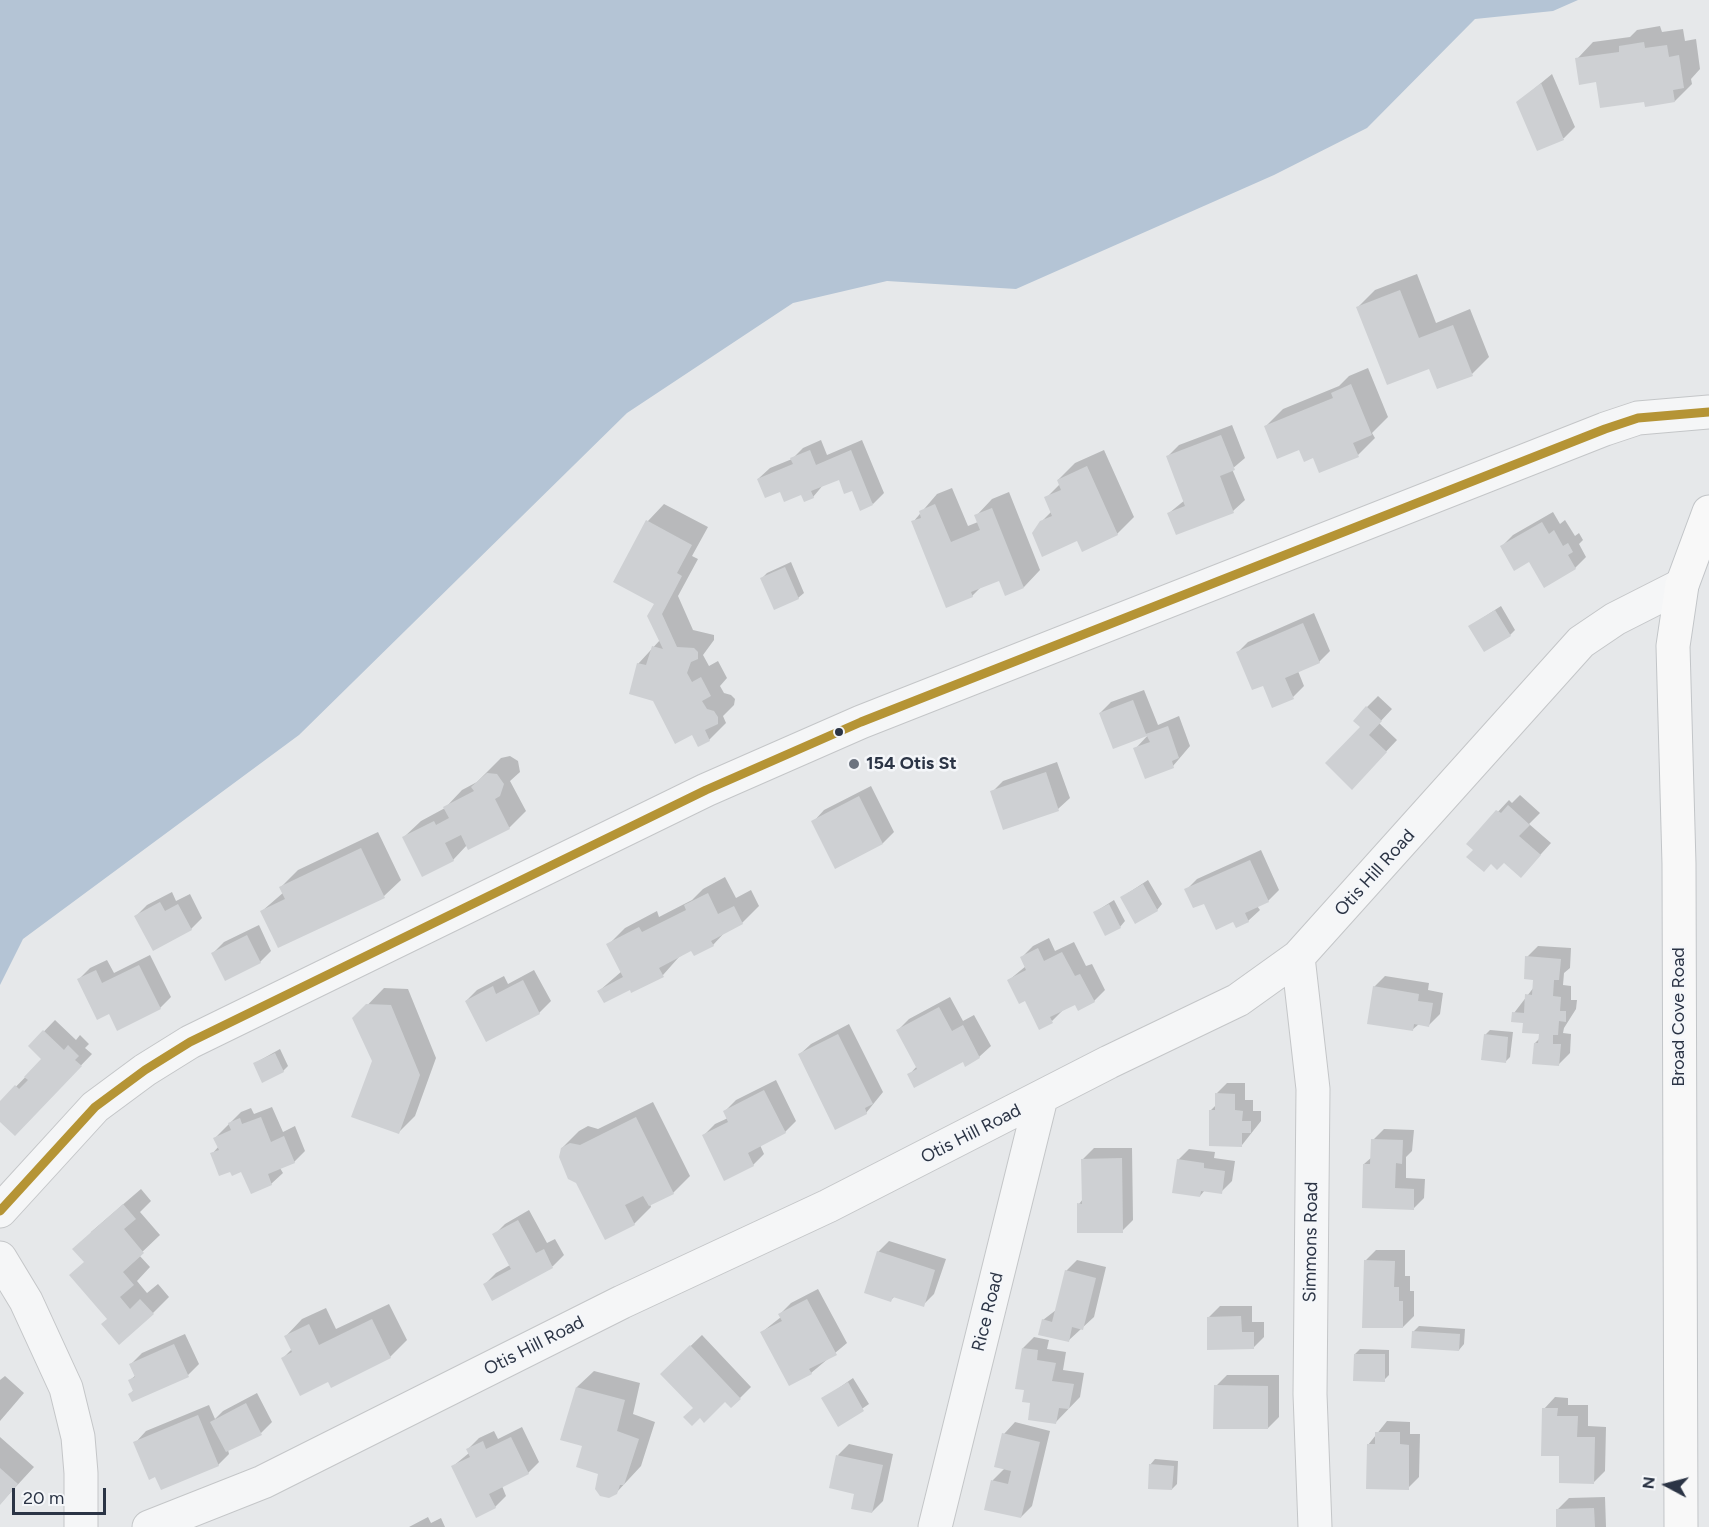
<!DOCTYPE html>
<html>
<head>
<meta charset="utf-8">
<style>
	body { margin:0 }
	#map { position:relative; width:1709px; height:1527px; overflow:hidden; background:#e6e8ea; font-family:Figtree,sans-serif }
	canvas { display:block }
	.north { position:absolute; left:1637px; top:1455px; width:60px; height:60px; -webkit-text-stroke:4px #f4f6f9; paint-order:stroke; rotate:277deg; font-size:16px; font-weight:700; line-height:24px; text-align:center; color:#2b3445 }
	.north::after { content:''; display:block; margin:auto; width:21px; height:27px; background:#2b3445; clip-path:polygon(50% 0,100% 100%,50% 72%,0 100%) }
	.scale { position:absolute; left:12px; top:1488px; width:94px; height:27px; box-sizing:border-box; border:3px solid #2b3445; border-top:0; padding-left:8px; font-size:18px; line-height:21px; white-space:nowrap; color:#2b3445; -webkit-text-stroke:4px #f4f6f9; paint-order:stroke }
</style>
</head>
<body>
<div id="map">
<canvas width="1709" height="1527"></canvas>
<div class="north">N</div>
<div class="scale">20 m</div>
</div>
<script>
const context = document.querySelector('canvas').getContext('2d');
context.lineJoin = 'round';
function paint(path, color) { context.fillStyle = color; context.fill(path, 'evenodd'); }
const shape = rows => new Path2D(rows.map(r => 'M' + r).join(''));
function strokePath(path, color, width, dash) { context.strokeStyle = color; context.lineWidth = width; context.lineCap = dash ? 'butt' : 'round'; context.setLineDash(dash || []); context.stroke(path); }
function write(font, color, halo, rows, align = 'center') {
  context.font = font + ' Figtree,sans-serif'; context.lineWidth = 5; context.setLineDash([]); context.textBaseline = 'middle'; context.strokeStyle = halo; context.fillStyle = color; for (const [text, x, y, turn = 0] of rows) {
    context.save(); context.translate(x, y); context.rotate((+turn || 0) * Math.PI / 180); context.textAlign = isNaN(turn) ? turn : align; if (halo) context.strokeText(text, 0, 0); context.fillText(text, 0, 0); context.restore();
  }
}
paint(shape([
	[0,0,1578,0,1553,11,1475,19,1367,128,1274,175,1016,289,887,281,793,303,627,413,299,735,23,939,0,985]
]), '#b4c4d5');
paint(shape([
	[1660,26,1662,32,1683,29,1685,41,1696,39,1700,69,1691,79,1692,84,1675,101,1645,100,1597,81,1577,59,1593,42,1630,37,1637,30],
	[1552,74,1575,127,1564,138,1538,149,1518,102],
	[1417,274,1436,323,1470,309,1489,357,1472,374,1430,367,1358,307,1375,290],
	[1368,368,1388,417,1372,433,1375,438,1358,455,1313,456,1266,426,1283,409,1339,386,1349,376],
	[1232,425,1245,458,1232,469,1245,500,1233,511,1177,533,1169,513,1185,500,1168,456,1179,445],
	[821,440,827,455,862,440,884,493,873,504,840,478,824,484,813,497,781,490,758,479,770,468,792,459,803,448],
	[1104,450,1134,517,1117,534,1078,539,1041,522,1052,511,1046,498,1060,484,1058,480,1075,463],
	[952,488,968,526,978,522,976,516,992,499,1009,492,1040,570,1024,587,1000,579,982,586,972,596,913,522,937,494],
	[664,504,708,527,692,556,698,559,678,596,693,630,714,635,714,640,703,655,709,666,718,661,727,678,720,686,724,693,731,695,735,699,734,705,723,716,726,723,709,740,693,733,638,664,660,640,656,603,615,582,648,521],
	[1553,512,1560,524,1565,520,1575,536,1579,533,1583,540,1579,544,1586,557,1575,568,1530,560,1502,546,1513,535],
	[791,562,804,593,798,598,762,578,767,573],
	[1501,606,1515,630,1510,635,1470,626],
	[1314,613,1330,651,1319,662,1298,671,1304,686,1293,697,1264,684,1237,653,1248,642],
	[1144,690,1158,725,1179,716,1190,746,1173,766,1135,749,1150,733,1113,747,1100,713,1111,702],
	[1378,696,1392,709,1379,723,1397,740,1363,776,1362,727,1367,707],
	[510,756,518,761,520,772,510,781,526,811,509,828,467,845,453,860,404,837,421,821,445,808,462,790,477,782,501,758],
	[1057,762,1070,798,1058,809,992,792,1003,781],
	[871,786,894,832,883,843,835,867,813,822,824,810],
	[1520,795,1540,813,1529,824,1551,843,1532,864,1504,861,1491,863,1468,844,1509,800,1512,803],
	[378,832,401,880,384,896,262,911,284,892,281,887,298,870],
	[1261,850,1279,890,1268,901,1257,906,1260,910,1248,921,1204,902,1186,890,1197,879],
	[725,877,736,898,751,890,759,906,742,923,726,931,713,945,692,949,679,957,663,975,630,987,599,991,622,971,608,945,625,928,657,911,659,917,692,900,703,889],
	[1148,880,1162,904,1157,910,1122,897],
	[172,892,176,901,190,894,202,918,191,929,136,916,147,905],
	[1114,900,1125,921,1120,927,1095,912],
	[259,925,271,951,260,962,213,953,224,942],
	[1049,938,1055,951,1074,942,1086,966,1092,964,1105,990,1094,1001,1075,1003,1063,1010,1052,1021,1025,999,1009,980,1026,966,1022,957,1033,946],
	[1538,946,1571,948,1570,968,1564,973,1563,985,1571,986,1571,1000,1577,1000,1576,1009,1564,1028,1563,1033,1571,1034,1570,1053,1559,1064,1535,1043,1540,1038,1540,1033,1514,1013,1534,987,1535,978,1527,957],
	[150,955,171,997,160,1008,109,1012,79,979,90,968,107,960,114,973],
	[534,970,551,1001,539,1013,486,1040,466,1001,477,990,504,976,508,984],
	[1385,976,1429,983,1428,990,1443,993,1440,1014,1429,1025,1419,1024,1412,1030,1374,987],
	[384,988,408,989,436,1058,415,1116,398,1133,373,1061,354,1019],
	[950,997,963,1021,974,1015,991,1046,979,1057,909,1075,917,1066,898,1030,909,1019],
	[55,1020,76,1040,80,1035,89,1044,85,1048,92,1054,15,1134,0,1120,0,1103,43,1059,30,1046],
	[849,1024,883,1092,866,1113,799,1055,811,1044],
	[1490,1030,1513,1032,1510,1057,1505,1062,1485,1035],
	[280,1049,288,1066,283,1071,255,1063],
	[776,1080,796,1121,785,1132,760,1145,764,1154,753,1165,704,1135,715,1124,728,1118,725,1111,736,1100],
	[1227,1083,1245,1083,1245,1100,1253,1100,1253,1111,1261,1111,1261,1121,1242,1145,1210,1111,1216,1105,1216,1094],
	[653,1102,690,1176,673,1193,650,1204,651,1207,634,1224,578,1182,562,1148,579,1131,588,1126,598,1129],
	[272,1107,283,1132,295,1126,305,1151,294,1162,280,1168,283,1173,271,1184,212,1154,219,1146,215,1138,241,1112,251,1108,254,1114],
	[1384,1129,1414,1130,1412,1151,1406,1157,1406,1178,1425,1179,1424,1198,1413,1209,1364,1164,1372,1157,1373,1140],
	[1094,1148,1132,1148,1133,1220,1122,1231,1079,1204,1083,1199,1083,1159],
	[1189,1149,1215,1152,1214,1158,1235,1161,1232,1181,1221,1192,1205,1190,1200,1196,1178,1160],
	[141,1189,151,1201,140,1212,160,1235,139,1255,150,1267,137,1281,147,1293,158,1284,169,1297,153,1313,109,1318,85,1261,91,1232],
	[529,1210,547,1243,555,1239,564,1255,553,1266,493,1299,485,1284,496,1273,510,1265,494,1235,505,1224],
	[889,1241,946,1259,934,1294,923,1305,895,1296,891,1300,878,1252],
	[1376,1250,1405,1250,1405,1276,1410,1276,1410,1291,1414,1291,1414,1316,1403,1327,1365,1261],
	[1077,1260,1106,1267,1094,1317,1068,1341,1043,1320,1056,1310,1066,1271],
	[818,1289,847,1343,811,1373,762,1332,781,1317,780,1314,791,1303],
	[389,1304,407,1340,390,1357,328,1380,283,1358,292,1349,286,1336,302,1319,326,1308,336,1329],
	[1220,1306,1252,1306,1252,1322,1264,1322,1264,1337,1253,1348,1209,1317],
	[1419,1326,1465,1329,1464,1344,1459,1350,1413,1332],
	[185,1334,199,1364,188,1375,130,1394,134,1390,130,1380,136,1375,131,1364,142,1353],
	[702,1335,751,1387,732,1406,725,1400,694,1408,673,1363],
	[1034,1337,1049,1340,1047,1349,1066,1352,1063,1370,1084,1373,1080,1397,1055,1423,1032,1402,1026,1389,1023,1348],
	[1360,1349,1389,1350,1389,1375,1384,1380,1355,1354],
	[594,1371,640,1383,633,1414,655,1422,641,1466,616,1493,583,1445,577,1387],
	[1227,1375,1279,1375,1279,1417,1268,1428,1216,1386],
	[5,1376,24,1393,0,1421,0,1380],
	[853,1378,869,1404,838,1425,823,1399],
	[257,1393,272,1422,261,1433,228,1450,229,1454,218,1465,135,1443,146,1431,209,1405,215,1419,223,1411],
	[1555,1397,1568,1398,1568,1405,1588,1405,1588,1426,1606,1427,1605,1471,1594,1482,1560,1455,1544,1409],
	[1387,1421,1410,1422,1410,1434,1420,1434,1419,1477,1408,1488,1368,1445],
	[1015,1422,1050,1431,1032,1506,1021,1517,986,1508,993,1480,1005,1468,1004,1434],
	[522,1427,539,1462,528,1473,502,1486,506,1496,495,1507,452,1467,469,1453,468,1449,479,1438,494,1431,498,1439],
	[0,1437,34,1467,0,1504],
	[849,1444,893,1454,883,1501,872,1512,856,1492,838,1455],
	[1155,1459,1178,1461,1177,1484,1172,1489,1150,1465],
	[1605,1497,1606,1527,1558,1527,1557,1510,1569,1498],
	[428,1517,431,1523,441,1518,445,1527,409,1527]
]), '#0003');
paint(shape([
	[1644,42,1645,48,1667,45,1669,57,1679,55,1684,88,1673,90,1675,102,1645,107,1644,102,1600,108,1596,82,1579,85,1575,58,1619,52,1619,46],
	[1541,83,1564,140,1537,151,1516,102],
	[1400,290,1419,338,1453,325,1473,376,1437,389,1429,369,1387,385,1356,307],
	[1351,384,1372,435,1353,443,1359,457,1319,473,1313,458,1304,462,1299,450,1277,459,1264,426,1333,398,1331,393],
	[1221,435,1235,470,1220,476,1234,513,1176,535,1167,513,1185,506,1166,456],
	[810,450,816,465,851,450,873,505,860,511,852,491,844,494,839,480,811,491,814,498,804,502,801,495,784,502,780,492,765,498,757,479,793,464,790,458],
	[1087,466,1118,535,1082,552,1077,541,1042,557,1032,533,1040,521,1052,516,1044,497,1061,490,1057,480],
	[935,504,951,542,980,530,974,515,992,508,1024,588,1005,596,999,581,971,592,973,597,946,608,911,521,921,518,919,511],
	[646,520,692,545,677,573,682,576,662,614,677,647,694,648,698,652,698,659,691,662,687,673,692,682,701,677,711,696,702,701,707,709,714,711,718,717,718,724,705,730,710,741,698,747,692,735,675,744,653,701,629,694,637,663,646,665,652,646,663,649,647,616,654,604,613,582],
	[1542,522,1549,534,1554,530,1563,546,1568,543,1573,552,1568,555,1576,569,1544,588,1529,562,1514,571,1500,546],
	[785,567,799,599,774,610,760,578],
	[1495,610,1511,636,1484,652,1468,626],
	[1303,623,1320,663,1285,678,1294,699,1272,708,1263,686,1252,690,1236,652],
	[1133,700,1146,734,1168,726,1179,758,1172,761,1174,768,1145,779,1133,748,1150,742,1147,736,1113,749,1099,713],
	[1366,706,1382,721,1369,735,1387,752,1352,790,1325,763,1360,727,1353,721],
	[1046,772,1059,811,1003,830,990,791],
	[487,773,497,774,504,784,500,796,495,799,510,829,468,850,461,835,445,843,454,861,422,877,402,837,434,821,436,825,449,818,443,807,474,791,471,787],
	[859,796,883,844,835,869,811,821],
	[1508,805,1530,825,1519,836,1541,855,1521,878,1504,863,1497,870,1491,864,1484,872,1466,857,1473,850,1466,844,1496,810,1501,813],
	[361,848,385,898,278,948,260,911,285,899,279,887],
	[1250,860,1269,902,1245,913,1249,922,1236,928,1233,922,1216,930,1204,904,1193,908,1184,889],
	[1143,884,1158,911,1135,924,1120,897],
	[708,893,718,914,734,906,743,924,711,941,714,946,694,956,691,951,659,968,664,977,631,993,630,990,604,1003,597,991,623,977,606,944,639,927,642,932,686,910,684,905],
	[160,902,165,911,178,904,192,930,153,951,134,916],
	[1109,904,1121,928,1105,936,1093,912],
	[247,935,261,963,225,981,211,953],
	[1038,948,1044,961,1062,952,1075,976,1080,974,1095,1002,1078,1011,1075,1005,1050,1017,1053,1023,1039,1030,1025,1001,1019,1004,1007,980,1026,970,1020,957],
	[1525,956,1561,959,1559,980,1554,980,1553,996,1561,997,1560,1011,1566,1011,1566,1022,1559,1021,1558,1035,1553,1035,1553,1044,1561,1044,1559,1066,1532,1064,1534,1043,1538,1043,1539,1034,1522,1033,1523,1023,1511,1022,1512,1012,1524,1013,1525,994,1532,995,1533,980,1524,979],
	[139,965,161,1009,117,1031,109,1014,97,1020,77,979,96,970,102,983],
	[523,980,540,1014,486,1042,465,1001,493,986,496,994],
	[1373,986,1419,994,1418,1001,1433,1003,1429,1027,1414,1024,1413,1031,1367,1024],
	[366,1004,391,1005,420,1075,399,1134,351,1117,372,1061,352,1018],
	[939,1007,952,1031,963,1025,980,1058,965,1067,963,1062,914,1088,907,1074,917,1069,896,1030],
	[43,1030,64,1050,68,1045,79,1056,75,1060,82,1066,15,1136,0,1122,0,1101,15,1085,19,1089,28,1080,24,1077,41,1059,28,1046],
	[838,1034,873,1104,865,1108,867,1114,835,1130,798,1054],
	[1484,1034,1508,1037,1506,1063,1481,1060],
	[275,1053,284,1072,262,1083,253,1063],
	[764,1090,786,1133,748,1153,754,1166,724,1181,702,1135,728,1122,723,1111],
	[1215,1093,1235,1094,1235,1110,1243,1111,1242,1121,1251,1121,1251,1133,1242,1133,1242,1147,1209,1146,1209,1110,1215,1110],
	[261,1117,271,1142,284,1136,295,1163,268,1174,272,1185,251,1194,241,1172,232,1176,230,1172,219,1176,210,1153,219,1150,213,1138,231,1130,228,1123,240,1118,242,1124],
	[636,1117,674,1194,649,1206,643,1196,625,1205,635,1225,605,1240,576,1183,568,1179,559,1157,561,1148,570,1143,580,1145],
	[1371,1139,1403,1140,1402,1164,1396,1163,1395,1188,1414,1189,1414,1210,1362,1208,1363,1164,1370,1164],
	[1122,1158,1123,1233,1077,1233,1077,1203,1082,1204,1081,1159],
	[1177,1159,1204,1163,1204,1168,1225,1171,1222,1194,1201,1191,1200,1197,1172,1193],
	[123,1204,136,1219,124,1229,144,1253,123,1272,134,1285,120,1297,130,1309,140,1299,154,1314,119,1345,101,1324,107,1319,69,1275,84,1262,72,1249],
	[518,1220,536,1253,544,1249,553,1268,492,1301,483,1284,511,1269,492,1234],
	[877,1251,935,1270,924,1307,893,1297,891,1302,864,1293],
	[1364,1260,1395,1261,1394,1287,1399,1287,1399,1301,1403,1301,1403,1328,1362,1328],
	[1065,1270,1096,1278,1083,1330,1072,1327,1069,1342,1038,1335,1042,1319,1052,1322],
	[807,1299,837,1355,809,1369,812,1374,789,1386,760,1332,782,1321,778,1314],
	[1241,1316,1242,1332,1254,1332,1254,1349,1207,1350,1207,1317],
	[372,1319,391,1358,331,1388,328,1382,300,1396,281,1358,292,1352,284,1336,309,1324,319,1345],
	[1412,1331,1460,1334,1459,1351,1411,1348],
	[174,1344,189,1377,132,1402,128,1394,133,1391,128,1380,135,1377,129,1364],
	[690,1345,741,1399,731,1408,725,1402,704,1423,700,1418,692,1426,683,1417,693,1408,660,1374],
	[1022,1348,1038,1350,1037,1360,1056,1363,1052,1381,1074,1384,1069,1409,1059,1408,1056,1424,1028,1420,1030,1403,1022,1402,1024,1390,1015,1389],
	[1354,1354,1385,1354,1385,1382,1353,1381],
	[848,1382,864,1411,838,1427,821,1398],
	[1214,1385,1268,1386,1268,1429,1213,1429],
	[576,1387,625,1400,617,1431,639,1439,624,1485,620,1485,617,1494,609,1498,600,1496,595,1489,598,1474,576,1467,582,1446,560,1440],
	[246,1403,262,1435,226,1452,210,1422],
	[1542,1408,1558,1408,1557,1416,1578,1416,1577,1437,1595,1437,1594,1484,1559,1483,1559,1456,1541,1456],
	[198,1415,219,1466,161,1490,155,1477,149,1480,133,1442],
	[1375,1432,1400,1432,1400,1444,1409,1445,1409,1490,1366,1489,1367,1444,1375,1444],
	[1002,1433,1040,1442,1021,1518,984,1510,991,1480,1008,1484,1011,1471,994,1467],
	[511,1437,529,1474,489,1494,496,1508,476,1518,451,1466,470,1457,466,1449,483,1441,486,1449],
	[836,1455,883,1465,872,1513,851,1509,854,1494,829,1488],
	[1149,1464,1174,1466,1172,1490,1148,1489],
	[0,1468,18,1484,0,1505],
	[1594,1508,1595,1527,1556,1527,1556,1509]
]), '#ced0d3');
const minor = shape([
	[1298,957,1313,1089,1310,1394,1315,1527],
	[0,1211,95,1107,145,1070,190,1042,706,790,861,722,1605,429,1638,418,1709,412],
	[0,1258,26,1301,66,1388,78,1437,81,1473,81,1527],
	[149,1527,263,1482,622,1302,828,1206,1109,1062,1238,1000,1298,957,1581,642,1615,619,1682,585],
	[935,1527,1041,1098]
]);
const major = shape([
	[1681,1527,1679,864,1673,646,1682,585,1709,512]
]);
strokePath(minor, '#c4c6c8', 35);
strokePath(major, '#c2c5c8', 35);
strokePath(minor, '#f5f6f7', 33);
strokePath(major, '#f8f8f8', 33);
strokePath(shape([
	[0,1211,95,1107,145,1070,190,1042,706,790,861,722,1605,429,1638,418,1709,412]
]), '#b59435', 9);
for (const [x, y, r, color] of [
	[839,732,5,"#2b3445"],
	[854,764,6,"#6c737f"]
]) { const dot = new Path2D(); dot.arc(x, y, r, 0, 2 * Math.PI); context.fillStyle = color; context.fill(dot); strokePath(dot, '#f4f6f9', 2); }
write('bold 18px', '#2b3445', '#f4f6f9', [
	["154 Otis St",866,764]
], 'left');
write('18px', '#2b3445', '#f4f6f9', [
	["Otis Hill Road",1375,873,-48],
	["Broad Cove Road",1679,1017,-90],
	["Otis Hill Road",971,1134,-27],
	["Simmons Road",1311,1242,-89],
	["Rice Road",988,1312,-76],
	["Otis Hill Road",534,1346,-27]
]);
</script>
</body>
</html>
